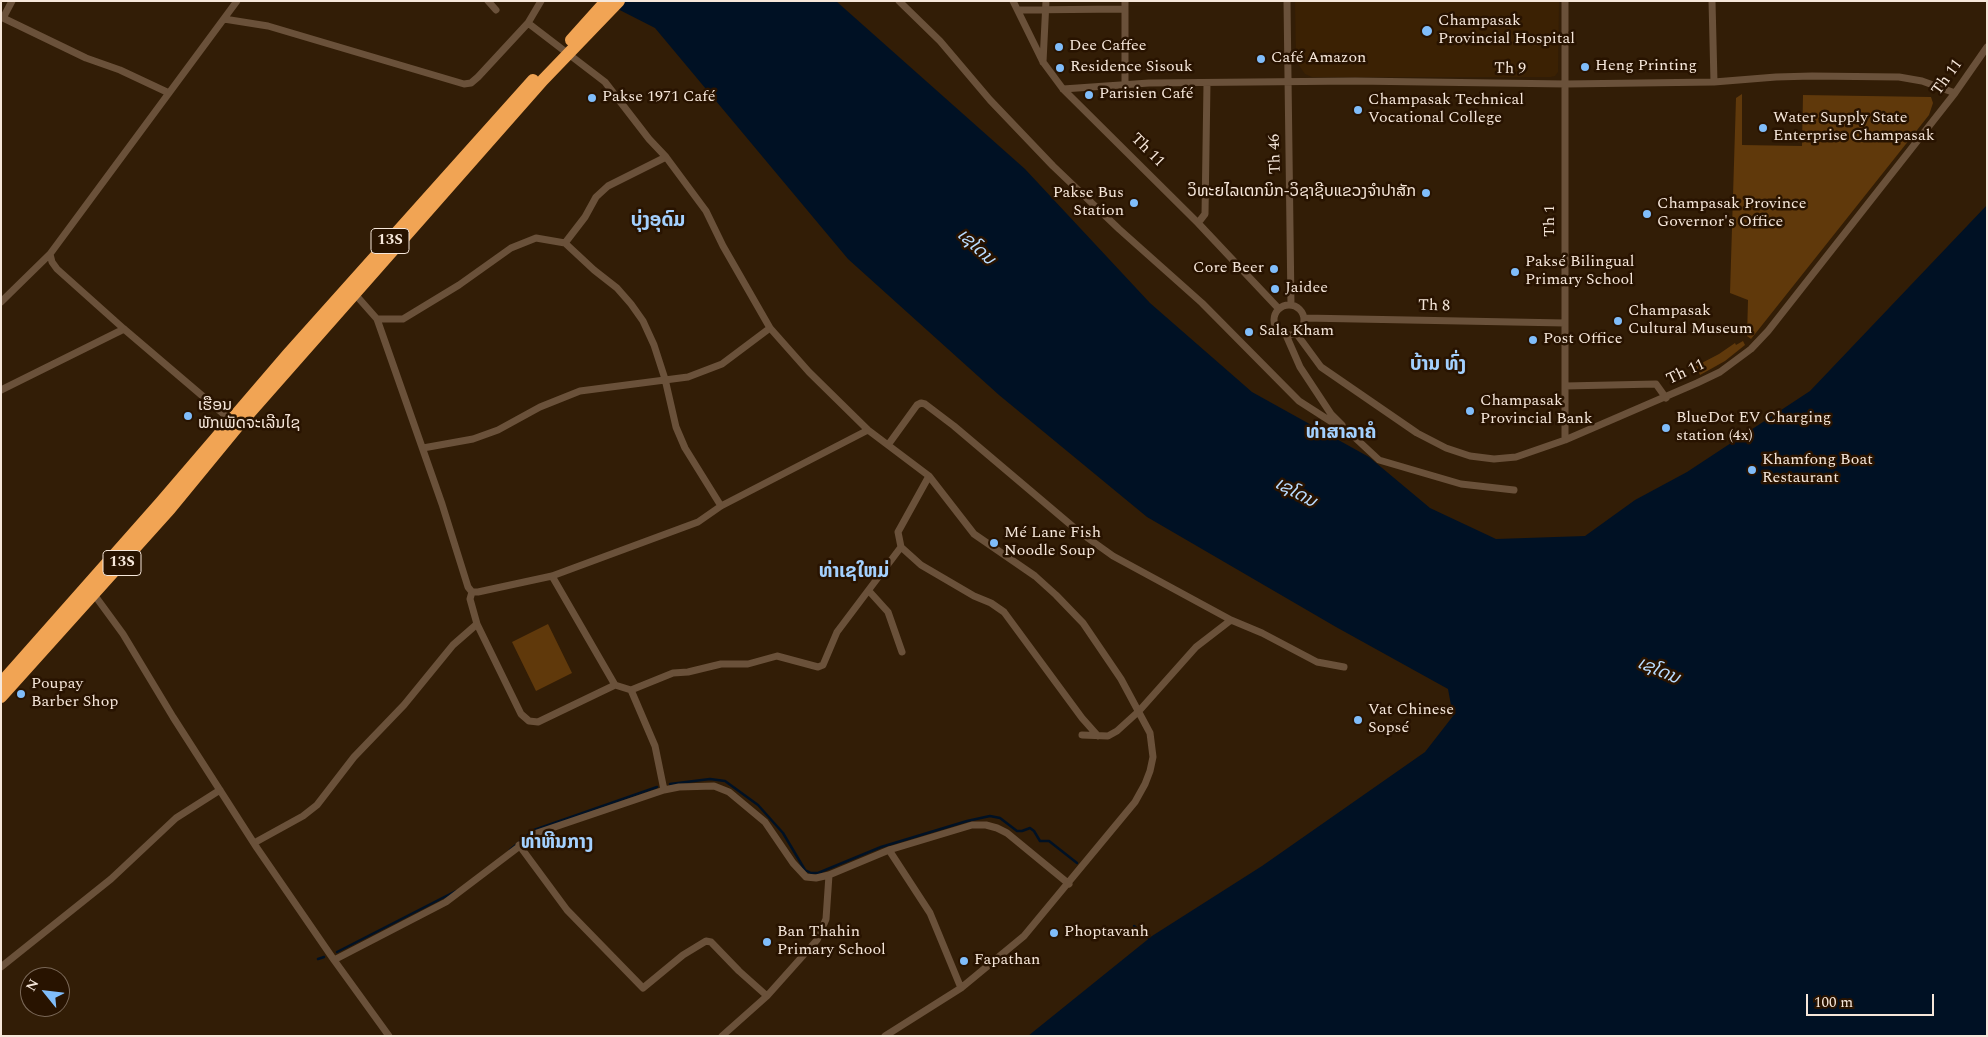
<!DOCTYPE html>
<html>
<head>
<meta charset="utf-8">
<style>
	body { margin:0 }
	#map { position:relative; width:1988px; height:1037px; overflow:hidden; background:#321d06; font-family:Spectral,serif }
	canvas { display:block }
	.frame { position:absolute; inset:0; border:2px solid #f6e7da; pointer-events:none }
	.north { position:absolute; left:20px; top:967px; width:50px; height:50px; box-sizing:border-box; background:#281300; border:1px solid #7a6857; border-radius:50%; rotate:299deg; font-size:14px; font-weight:700; line-height:20px; text-align:center; color:#f6e7da }
	.north::after { content:''; display:block; margin:auto; width:18px; height:22px; background:#80bdfa; clip-path:polygon(50% 0,100% 100%,50% 72%,0 100%) }
	.scale { position:absolute; left:1806px; top:994px; width:128px; height:22px; box-sizing:border-box; border:2px solid #f6e7da; border-top:0; padding-left:6px; font-size:15px; line-height:18px; white-space:nowrap; color:#f6e7da; -webkit-text-stroke:4px #281300; paint-order:stroke }
</style>
</head>
<body>
<div id="map">
<canvas width="1988" height="1037"></canvas>
<div class="frame"></div>
<div class="north">N</div>
<div class="scale">100 m</div>
</div>
<script>
const context = document.querySelector('canvas').getContext('2d');
context.lineJoin = 'round';
function paint(path, color) { context.fillStyle = color; context.fill(path, 'evenodd'); }
const shape = rows => new Path2D(rows.map(r => 'M' + r).join(''));
function strokePath(path, color, width, dash) { context.strokeStyle = color; context.lineWidth = width; context.lineCap = dash ? 'butt' : 'round'; context.setLineDash(dash || []); context.stroke(path); }
function write(font, color, halo, rows, align = 'center') {
  context.font = font + ' Spectral,"Noto Sans Lao",serif'; context.lineWidth = 5; context.setLineDash([]); context.textBaseline = 'middle'; context.strokeStyle = halo; context.fillStyle = color; for (const [text, x, y, turn = 0] of rows) {
    context.save(); context.translate(x, y); context.rotate((+turn || 0) * Math.PI / 180); context.textAlign = isNaN(turn) ? turn : align; if (halo) context.strokeText(text, 0, 0); context.fillText(text, 0, 0); context.restore();
  }
}
paint(shape([
	[1295,1,1559,1,1558,72,1555,76,1551,77,1312,77,1305,74,1296,61]
]), '#3b2103');
paint(shape([
	[1742,94,1742,145,1802,146,1803,95,1931,97,1933,103,1929,115,1751,339,1747,336,1748,300,1730,293,1736,98],
	[1743,341,1745,345,1725,361,1700,375,1696,366,1719,354,1735,343,1736,345],
	[548,624,572,673,536,691,512,642]
]), '#60390b');
paint(shape([
	[602,1,836,1,1025,169,1150,303,1252,392,1369,457,1430,508,1496,539,1585,536,1635,500,1687,472,1810,391,1987,205,1987,1036,1028,1036,1152,936,1262,866,1425,752,1453,716,1448,689,1336,627,1147,517,999,395,848,259,655,28]
]), '#001124');
strokePath(shape([
	[670,784,710,779,725,781,758,805,783,833,805,870,811,873,818,873,881,847,967,821,990,816,1000,818,1017,831,1022,831,1030,828,1034,831,1040,841,1049,841,1077,863],
	[510,850,534,830,657,787],
	[1134,926,1149,938],
	[337,952,456,891],
	[318,959,324,957]
]), '#001124', 2.5);
strokePath(shape([
	[488,1,496,10],
	[899,1,940,41,990,100,1053,166,1119,229,1202,303,1299,401,1352,435],
	[1013,1,1043,62,1063,89,1198,223,1279,309],
	[1125,1,1125,83],
	[1287,1,1291,305],
	[1565,1,1565,440],
	[1712,1,1714,82],
	[1018,10,1125,9],
	[1,17,86,58,120,70,169,93],
	[3,18,12,1],
	[224,19,268,26,464,84,471,83,478,77,528,23,541,1],
	[528,23,605,82,649,139,666,157,706,211,723,246,770,328,809,372,868,430,929,476,974,534,1035,576,1056,595,1083,623,1121,679,1150,733,1153,757,1150,771,1145,784,1135,802,1024,936,961,988,885,1036],
	[1043,62,1046,1],
	[1063,89,1149,83,1355,81,1566,84,1714,82,1776,77,1812,76,1899,77,1922,81,1955,93],
	[1198,223,1205,214,1207,83],
	[565,243,594,270,617,288,631,304,643,321,654,345,665,379,676,427,685,448,721,506],
	[354,293,377,319,442,504,468,587,472,592,470,599,477,624,521,714,529,721,538,722,615,685,631,690,673,673,688,672,721,664,748,664,777,656,818,667,823,665,837,632,901,547],
	[1,302,50,254],
	'1274 320a15 15 0 1 1 30 0a15 15 0 1 1-30 0Z',
	[1304,318,1565,323],
	[377,319,403,319,459,285,511,248,536,238,565,243,585,217,596,197,608,186,666,157],
	[1296,333,1321,367,1417,433,1446,448,1470,456,1494,459,1516,457,1565,440,1697,383,1720,372,1751,349,1768,331,1955,93,1987,47],
	[1286,335,1300,367,1331,414,1342,425],
	[1565,386,1656,384,1666,398],
	[1,390,124,329],
	[233,422,124,329,57,269,52,262,50,254,237,1],
	[1350,433,1379,460,1461,484,1514,490],
	[888,445,917,405,921,403,925,404,954,426,1078,531,1113,556,1231,620],
	[423,448,473,439,498,430,540,407,580,391,688,377,722,364,770,328],
	[929,476,898,532,901,547,921,565,974,596,991,603,1004,612,1082,718,1098,736],
	[552,576,615,685],
	[869,591,888,612,902,652],
	[472,592,478,592,552,576,698,522,721,506,868,430],
	[93,593,123,634,173,717,257,848,334,960,389,1036],
	[631,690,655,746,664,790],
	[1082,735,1108,736,1117,731,1139,711,1196,647,1231,620,1262,633,1317,662,1344,667],
	[254,843,303,816,317,805,354,757,404,705,453,645,477,624],
	[519,845,567,910,643,988,683,955,706,941,711,942,739,971,767,996],
	[889,850,930,913,961,988],
	[334,960,446,902,537,833,664,790,679,787,714,786,729,792,765,822,793,863,806,877,816,878,829,875,889,850,972,825,986,825,997,828,1007,833,1069,884],
	[1,967,111,879,176,818,220,790],
	[722,1036,767,996,817,940,826,919,829,875]
]), '#6a513a', 7);
strokePath(shape([
	[571,40,606,1],
	[1,683,161,502,288,354,533,80],
	[1,697,170,509,239,425,543,80,619,1]
]), '#f1a454', 12);
for (const [x, y, r, color] of [
	[1427,31,6,"#80bdfa"],
	[1059,47,5,"#80bdfa"],
	[1261,59,5,"#80bdfa"],
	[1585,67,5,"#80bdfa"],
	[1060,68,5,"#80bdfa"],
	[1089,95,5,"#80bdfa"],
	[592,98,5,"#80bdfa"],
	[1358,110,5,"#80bdfa"],
	[1763,128,5,"#80bdfa"],
	[1426,193,5,"#80bdfa"],
	[1134,203,5,"#80bdfa"],
	[1647,214,5,"#80bdfa"],
	[1274,269,5,"#80bdfa"],
	[1515,272,5,"#80bdfa"],
	[1275,289,5,"#80bdfa"],
	[1618,321,5,"#80bdfa"],
	[1249,332,5,"#80bdfa"],
	[1533,340,5,"#80bdfa"],
	[1470,411,5,"#80bdfa"],
	[188,416,5,"#80bdfa"],
	[1666,428,5,"#80bdfa"],
	[1752,470,5,"#80bdfa"],
	[994,543,5,"#80bdfa"],
	[21,694,5,"#80bdfa"],
	[1358,720,5,"#80bdfa"],
	[1054,933,5,"#80bdfa"],
	[767,942,5,"#80bdfa"],
	[964,961,5,"#80bdfa"]
]) { const dot = new Path2D(); dot.arc(x, y, r, 0, 2 * Math.PI); context.fillStyle = color; context.fill(dot); strokePath(dot, '#281300', 2); }
for (const [x, y, w] of [
	[390,241,38],
	[122,563,38]
]) { const box = new Path2D(); box.roundRect(x - w / 2, y - 12.5, w, 25, 4); context.fillStyle = '#281300'; context.fill(box); strokePath(box, '#f6e7da', 1); }
write('bold 15px', '#f6e7da', null, [
	["13S",390,241],
	["13S",122,563]
]);
write('16px', '#f6e7da', '#281300', [
	["Champasak",1438,22],
	["Provincial Hospital",1438,40],
	["Dee Caffee",1069,47],
	["Café Amazon",1271,59],
	["Heng Printing",1595,67],
	["Residence Sisouk",1070,68],
	["Parisien Café",1099,95],
	["Pakse 1971 Café",602,98],
	["Champasak Technical",1368,101],
	["Vocational College",1368,119],
	["Water Supply State",1773,119],
	["Enterprise Champasak",1773,137],
	["ວິທະຍໄລເຕກນິກ-ວິຊາຊີບແຂວງຈໍາປາສັກ",1416,193,"right"],
	["Pakse Bus",1124,194,"right"],
	["Station",1124,212,"right"],
	["Champasak Province",1657,205],
	["Governor's Office",1657,223],
	["Paksé Bilingual",1525,263],
	["Primary School",1525,281],
	["Core Beer",1264,269,"right"],
	["Jaidee",1285,289],
	["Champasak",1628,312],
	["Cultural Museum",1628,330],
	["Sala Kham",1259,332],
	["Post Office",1543,340],
	["Champasak",1480,402],
	["Provincial Bank",1480,420],
	["ເຮືອນ",198,407],
	["ພັກເພັດຈະເລີນໄຊ",198,425],
	["BlueDot EV Charging",1676,419],
	["station (4x)",1676,437],
	["Khamfong Boat",1762,461],
	["Restaurant",1762,479],
	["Mé Lane Fish",1004,534],
	["Noodle Soup",1004,552],
	["Poupay",31,685],
	["Barber Shop",31,703],
	["Vat Chinese",1368,711],
	["Sopsé",1368,729],
	["Ban Thahin",777,933],
	["Primary School",777,951],
	["Phoptavanh",1064,933],
	["Fapathan",974,961]
], 'left');
write('16px', '#f6e7da', '#281300', [
	["Th 9",1510,70,1],
	["Th 11",1948,78,-54],
	["Th 11",1147,151,45],
	["Th 46",1276,154,-92],
	["Th 1",1551,221,-90],
	["Th 8",1434,307,1],
	["Th 11",1686,373,-25]
]);
write('italic 18px', '#b9dcff', '#281300', [
	["ເຊໂດນ",975,248,43],
	["ເຊໂດນ",1295,494,28],
	["ເຊໂດນ",1658,672,23]
]);
write('bold 19px', '#a3d0fe', '#281300', [
	["ບຸ່ງອຸດົມ",658,222],
	["ບ້ານ ທົ່ງ",1438,366],
	["ທ່າສາລາຄໍ",1341,434],
	["ທ່າເຊໃຫມ່",854,573],
	["ທ່າຫີນກາງ",557,844]
]);
</script>
</body>
</html>
